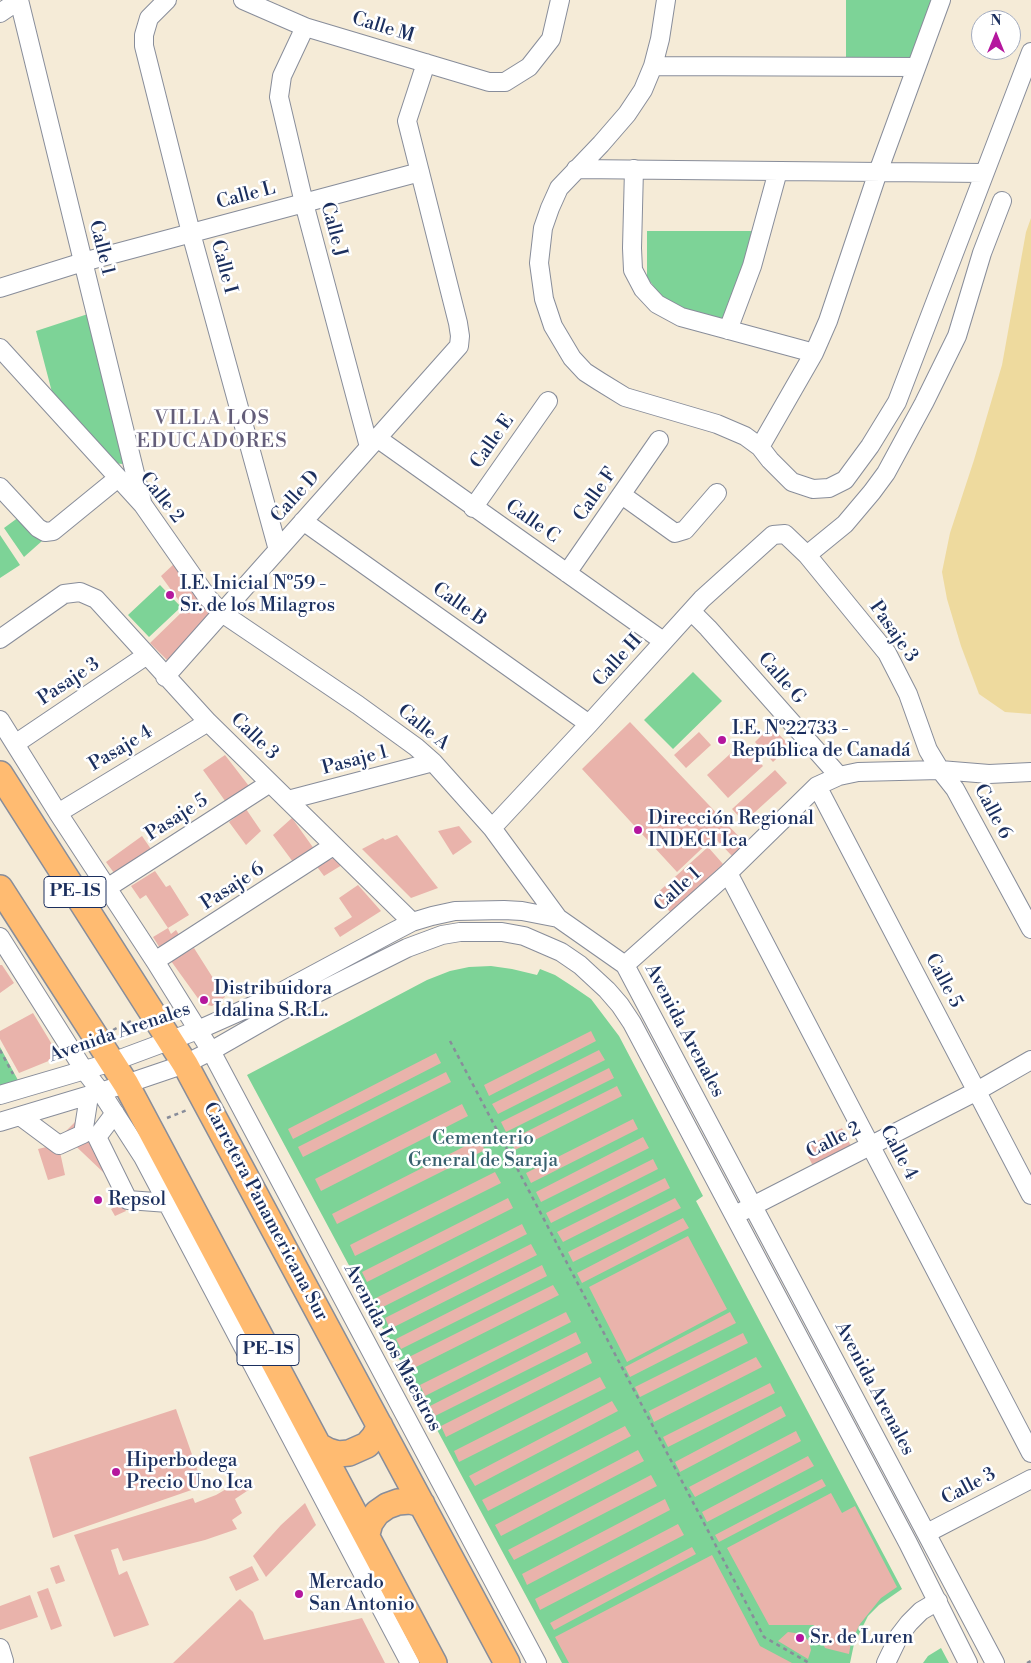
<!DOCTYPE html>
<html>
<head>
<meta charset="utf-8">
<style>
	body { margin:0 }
	#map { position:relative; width:1031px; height:1663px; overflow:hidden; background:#f5ebd7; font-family:"Libre Bodoni",serif }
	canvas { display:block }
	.north { position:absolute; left:971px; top:10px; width:50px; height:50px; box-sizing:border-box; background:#fff; border:1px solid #a4acbf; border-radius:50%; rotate:0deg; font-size:14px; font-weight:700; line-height:20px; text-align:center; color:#1b2f5e }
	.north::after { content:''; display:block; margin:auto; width:18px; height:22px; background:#b5179e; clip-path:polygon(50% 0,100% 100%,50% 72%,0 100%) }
</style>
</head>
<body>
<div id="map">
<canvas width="1031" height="1663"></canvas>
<div class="north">N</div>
</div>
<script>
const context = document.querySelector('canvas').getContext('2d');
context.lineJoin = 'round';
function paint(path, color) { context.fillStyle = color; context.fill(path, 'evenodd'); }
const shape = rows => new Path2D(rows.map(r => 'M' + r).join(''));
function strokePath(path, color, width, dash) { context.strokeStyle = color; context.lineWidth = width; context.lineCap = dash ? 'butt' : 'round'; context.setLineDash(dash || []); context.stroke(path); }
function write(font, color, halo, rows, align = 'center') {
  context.font = font + ' "Libre Bodoni",serif'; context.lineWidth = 5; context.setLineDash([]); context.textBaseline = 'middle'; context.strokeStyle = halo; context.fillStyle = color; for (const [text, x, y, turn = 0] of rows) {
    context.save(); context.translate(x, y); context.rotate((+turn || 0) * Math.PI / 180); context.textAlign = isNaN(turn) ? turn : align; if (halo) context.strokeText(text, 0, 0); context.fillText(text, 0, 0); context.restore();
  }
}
paint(shape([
	[846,0,937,0,912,65,846,66],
	[647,231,758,231,724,322,678,307,659,294,647,277],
	[91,313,125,463,122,464,114,463,53,396,36,331],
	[19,517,42,541,24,557,4,528],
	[0,535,20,565,0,578],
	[160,585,181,607,149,637,128,615],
	[693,672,722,701,673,749,644,720],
	[491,966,512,969,537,975,540,969,555,975,572,986,591,999,619,1036,703,1196,696,1201,902,1589,879,1605,868,1616,854,1644,850,1663,562,1663,247,1075,427,980,450,971,469,967],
	[0,1047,19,1082,0,1087],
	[941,1648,949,1663,923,1663,928,1656]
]), '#7dd397');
paint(shape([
	[1031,218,1031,714,1005,712,979,694,961,646,947,599,942,572,950,533,974,460,1002,365,1026,232]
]), '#eeda9e');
paint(shape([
	[174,564,214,614,169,662,150,643,185,609,161,576],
	[630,722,745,843,732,856,714,837,677,872,582,769],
	[771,726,790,746,773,762,755,742],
	[699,732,711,745,686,768,674,755],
	[742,743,763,766,728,798,707,775],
	[225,755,252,790,228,805,203,770],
	[775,770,787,783,744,822,732,809],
	[246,809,261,831,246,845,229,822],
	[292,818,317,853,296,866,273,835],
	[459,826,472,842,453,855,438,831],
	[397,835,438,888,411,898,362,849,383,838,385,840],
	[142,836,153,852,117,877,106,862],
	[708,847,723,864,671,913,655,895],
	[326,856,330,860,336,857,342,865,324,876,315,864],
	[155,871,166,887,170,885,189,915,168,928,171,934,176,930,183,941,163,953,153,937,168,928,146,895,140,899,131,886],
	[358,885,381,911,340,937,334,928,352,917,339,898],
	[194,948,225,997,212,1006,202,1004,171,961],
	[0,965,2,965,14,983,0,993],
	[33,1013,53,1046,51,1060,19,1073,0,1039,0,1031],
	[591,1031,596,1041,489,1096,484,1085],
	[599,1050,605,1060,498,1114,492,1104],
	[436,1053,441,1063,293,1139,288,1129],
	[609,1068,614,1078,506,1132,501,1122],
	[446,1072,451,1082,303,1157,298,1147],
	[617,1086,622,1096,515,1150,510,1140],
	[462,1104,468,1116,321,1191,315,1179],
	[633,1119,638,1129,531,1183,526,1173],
	[75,1122,116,1160,104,1173,63,1134],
	[842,1128,852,1148,814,1168,804,1148],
	[643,1137,649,1148,541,1202,536,1192],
	[479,1139,485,1150,337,1224,332,1214],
	[55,1145,60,1152,65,1175,48,1180,38,1149],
	[653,1159,658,1169,551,1223,546,1213],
	[495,1172,501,1183,355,1256,350,1245],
	[665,1178,670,1188,563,1242,557,1232],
	[508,1198,513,1208,367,1282,362,1272],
	[675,1198,681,1208,573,1262,568,1252],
	[122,1204,126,1211,115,1216,111,1209],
	[683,1218,689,1228,582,1283,577,1273],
	[522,1224,527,1234,381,1308,376,1298],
	[688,1236,727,1309,627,1362,589,1287],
	[531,1244,537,1255,390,1329,385,1318],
	[542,1265,547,1276,401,1349,396,1339],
	[553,1285,559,1295,412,1369,407,1358],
	[566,1312,571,1322,425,1396,420,1385],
	[730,1312,736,1323,630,1377,625,1367],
	[576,1332,581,1343,435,1416,430,1406],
	[743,1333,748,1343,640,1397,635,1387],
	[587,1352,592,1363,446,1437,441,1426],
	[756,1357,762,1367,654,1422,649,1411],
	[600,1377,606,1388,459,1462,454,1451],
	[770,1383,775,1393,668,1447,663,1437],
	[612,1401,618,1411,475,1486,469,1476],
	[781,1406,786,1416,680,1472,675,1462],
	[176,1409,203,1486,53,1538,29,1457],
	[625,1426,631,1436,488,1511,482,1500],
	[796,1431,801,1441,695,1497,689,1487],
	[638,1450,644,1461,501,1536,495,1525],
	[808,1456,814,1466,707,1522,702,1512],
	[651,1475,657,1486,514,1560,508,1550],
	[247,1477,253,1487,235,1499,242,1513,232,1520,237,1529,205,1540,123,1561,118,1548,111,1550,119,1575,127,1571,149,1625,114,1637,74,1535,193,1498,195,1503,216,1495],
	[822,1479,826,1486,719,1542,715,1535],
	[831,1493,842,1513,855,1506,897,1587,881,1598,860,1624,851,1642,849,1654,825,1648,814,1625,769,1625,727,1548],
	[665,1499,670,1510,527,1585,522,1574],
	[305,1503,316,1525,266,1577,253,1556,281,1525],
	[678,1524,684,1535,540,1610,535,1599],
	[692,1547,696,1554,554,1630,550,1623],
	[712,1555,760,1646,792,1663,569,1663,555,1637],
	[59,1565,65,1581,56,1584,50,1568],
	[252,1566,259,1580,236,1591,229,1577],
	[48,1588,62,1626,51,1630,37,1592],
	[30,1595,38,1617,0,1630,0,1606],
	[240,1599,253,1612,264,1640,362,1618,385,1663,173,1663],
	[788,1632,802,1634,809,1641,811,1650,808,1659,778,1641]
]), '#e9b3ab');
const minor = shape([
	[19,0,142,502],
	[167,0,149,18,144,35,144,46,191,233,278,550],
	[243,0,305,27,489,82,505,82,529,67,551,39,560,0],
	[666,0,660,39,653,66,643,90,627,114,601,144,559,188,550,208,543,228,539,263,544,299,553,326,572,358,585,372,599,381,625,397,717,424,745,436,760,447,770,460,792,482,813,489,829,488,845,480,870,446,897,402,1031,52],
	[0,13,19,0],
	[305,27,282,76,279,97,304,203,369,447],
	[653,66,916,67],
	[576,169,984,173],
	[634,169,632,248,633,270,643,289,657,304,681,317,814,353],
	[0,288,83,262,420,172],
	[728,330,752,266,778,171],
	[0,348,143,505,208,598,222,613,358,705,416,747,433,762,492,828,558,918],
	[377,438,663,641],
	[760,447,814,353,828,321,878,172,941,0],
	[0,487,38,528,45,532,53,531,118,478],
	[622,495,675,533,685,530,717,493],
	[473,508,548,401],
	[303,521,589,724],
	[807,555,845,524,872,492,886,473,924,403,957,336,982,253,1002,201],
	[567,573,659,440],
	[691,611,708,628,839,776],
	[0,639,64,594,80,592,96,599,208,722,412,922],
	[165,677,459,346,460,336,458,323,407,121,426,63],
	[0,720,58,813,155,961,211,1051,537,1663],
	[15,744,147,655],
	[817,786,1031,1195],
	[288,800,433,762],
	[58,813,208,722],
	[492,828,589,724,702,599,773,535,785,534,807,555,887,653,908,694,928,750,940,770,955,789,1031,929],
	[728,873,1031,1453],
	[107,888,270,783],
	[0,937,84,1070,101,1092,143,1157,410,1663],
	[155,961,333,846],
	[625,965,728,873,817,786,839,776,858,772,940,770,989,774,1031,772],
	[0,1095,112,1062,198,1030,270,998,389,934,412,922,432,916,455,911,504,910,522,911,558,918,625,965,995,1663],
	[115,1113,97,1137,128,1200,168,1203],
	[20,1116,59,1145,83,1134,89,1096],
	[0,1122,126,1084,185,1064,211,1051,279,1012,407,948,442,935,460,932,502,932,524,936,561,952,580,965,607,990,620,1005,632,1023,908,1543,968,1663],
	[741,1212,977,1091,1031,1060],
	[927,1533,1031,1479],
	[0,1648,4,1661,3,1663],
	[886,1663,899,1636,909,1623,921,1611,938,1601]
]);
const highway = shape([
	[0,774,185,1064,507,1663],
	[0,888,126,1084,434,1663],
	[319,1446,328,1451,338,1454,349,1453,367,1445,374,1437,380,1426],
	[367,1534,370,1523,377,1513,387,1506,398,1502,410,1501,422,1504]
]);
strokePath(minor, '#888d9a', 20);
strokePath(highway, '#888d9a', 28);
strokePath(shape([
	[113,1030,133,1020],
	[450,1041,764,1637,809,1663],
	[0,1050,13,1074],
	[167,1118,187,1110],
	[1027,1663,1031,1661]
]), '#888d9a', 2.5, [4, 4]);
strokePath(minor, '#fff', 18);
strokePath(highway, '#ffbb71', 25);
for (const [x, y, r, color] of [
	[170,595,5,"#b5179e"],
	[722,740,5,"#b5179e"],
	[638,830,5,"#b5179e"],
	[204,1000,5,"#b5179e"],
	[98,1200,5,"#b5179e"],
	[116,1472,5,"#b5179e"],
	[299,1594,5,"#b5179e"],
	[800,1638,5,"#b5179e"]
]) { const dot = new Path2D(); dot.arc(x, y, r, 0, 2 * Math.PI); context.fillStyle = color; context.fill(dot); strokePath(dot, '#fff', 2); }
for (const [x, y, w] of [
	[75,892,62],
	[268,1350,62]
]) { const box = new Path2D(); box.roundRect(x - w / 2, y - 15.5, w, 31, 4); context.fillStyle = '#fff'; context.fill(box); strokePath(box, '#1b2f5e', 1); }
write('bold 18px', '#1b2f5e', null, [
	["PE-1S",75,892],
	["PE-1S",268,1350]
]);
write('19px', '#1b2f5e', '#fff', [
	["Calle M",383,28,17],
	["Calle L",246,196,-15],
	["Calle J",333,230,75],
	["Calle 1",101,248,76],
	["Calle I",223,267,75],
	["Calle E",493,442,-55],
	["Calle F",596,495,-55],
	["Calle D",296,497,-48],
	["Calle 2",161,498,52],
	["Calle C",532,522,35],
	["Calle B",459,605,35],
	["Pasaje 3",893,632,55],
	["Calle H",618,661,-48],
	["Calle G",781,679,49],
	["Pasaje 3",69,682,-34],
	["Calle A",423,728,39],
	["Calle 3",254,737,44],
	["Pasaje 4",121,749,-31],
	["Pasaje 1",355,761,-15],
	["Calle 6",992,812,62],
	["Pasaje 5",177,818,-33],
	["Pasaje 6",233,887,-33],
	["Calle 1",678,890,-42],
	["Calle 5",943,981,62],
	["Avenida Arenales",684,1031,62],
	["Avenida Arenales",120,1033,-19],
	["Calle 2",834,1141,-27],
	["Calle 4",898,1153,62],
	["Carretera Panamericana Sur",265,1212,62],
	["Avenida Los Maestros",392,1348,62],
	["Avenida Arenales",874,1389,62],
	["Calle 3",969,1487,-28]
]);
write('19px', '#1b2f5e', '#fff', [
	["I.E. Inicial Nº59 -",180,584],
	["Sr. de los Milagros",180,606],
	["I.E. Nº22733 -",732,729],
	["República de Canadá",732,751],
	["Dirección Regional",648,819],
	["INDECI Ica",648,841],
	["Distribuidora",214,989],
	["Idalina S.R.L.",214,1011],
	["Repsol",108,1200],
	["Hiperbodega",126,1461],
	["Precio Uno Ica",126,1483],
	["Mercado",309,1583],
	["San Antonio",309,1605],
	["Sr. de Luren",810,1638]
], 'left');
write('19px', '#38606f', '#fff', [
	["Cementerio",483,1139],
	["General de Saraja",483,1161]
]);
context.letterSpacing = '1px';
write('20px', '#635d79', '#fff', [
	["VILLA LOS",212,419],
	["EDUCADORES",212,442]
]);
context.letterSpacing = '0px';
</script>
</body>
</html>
